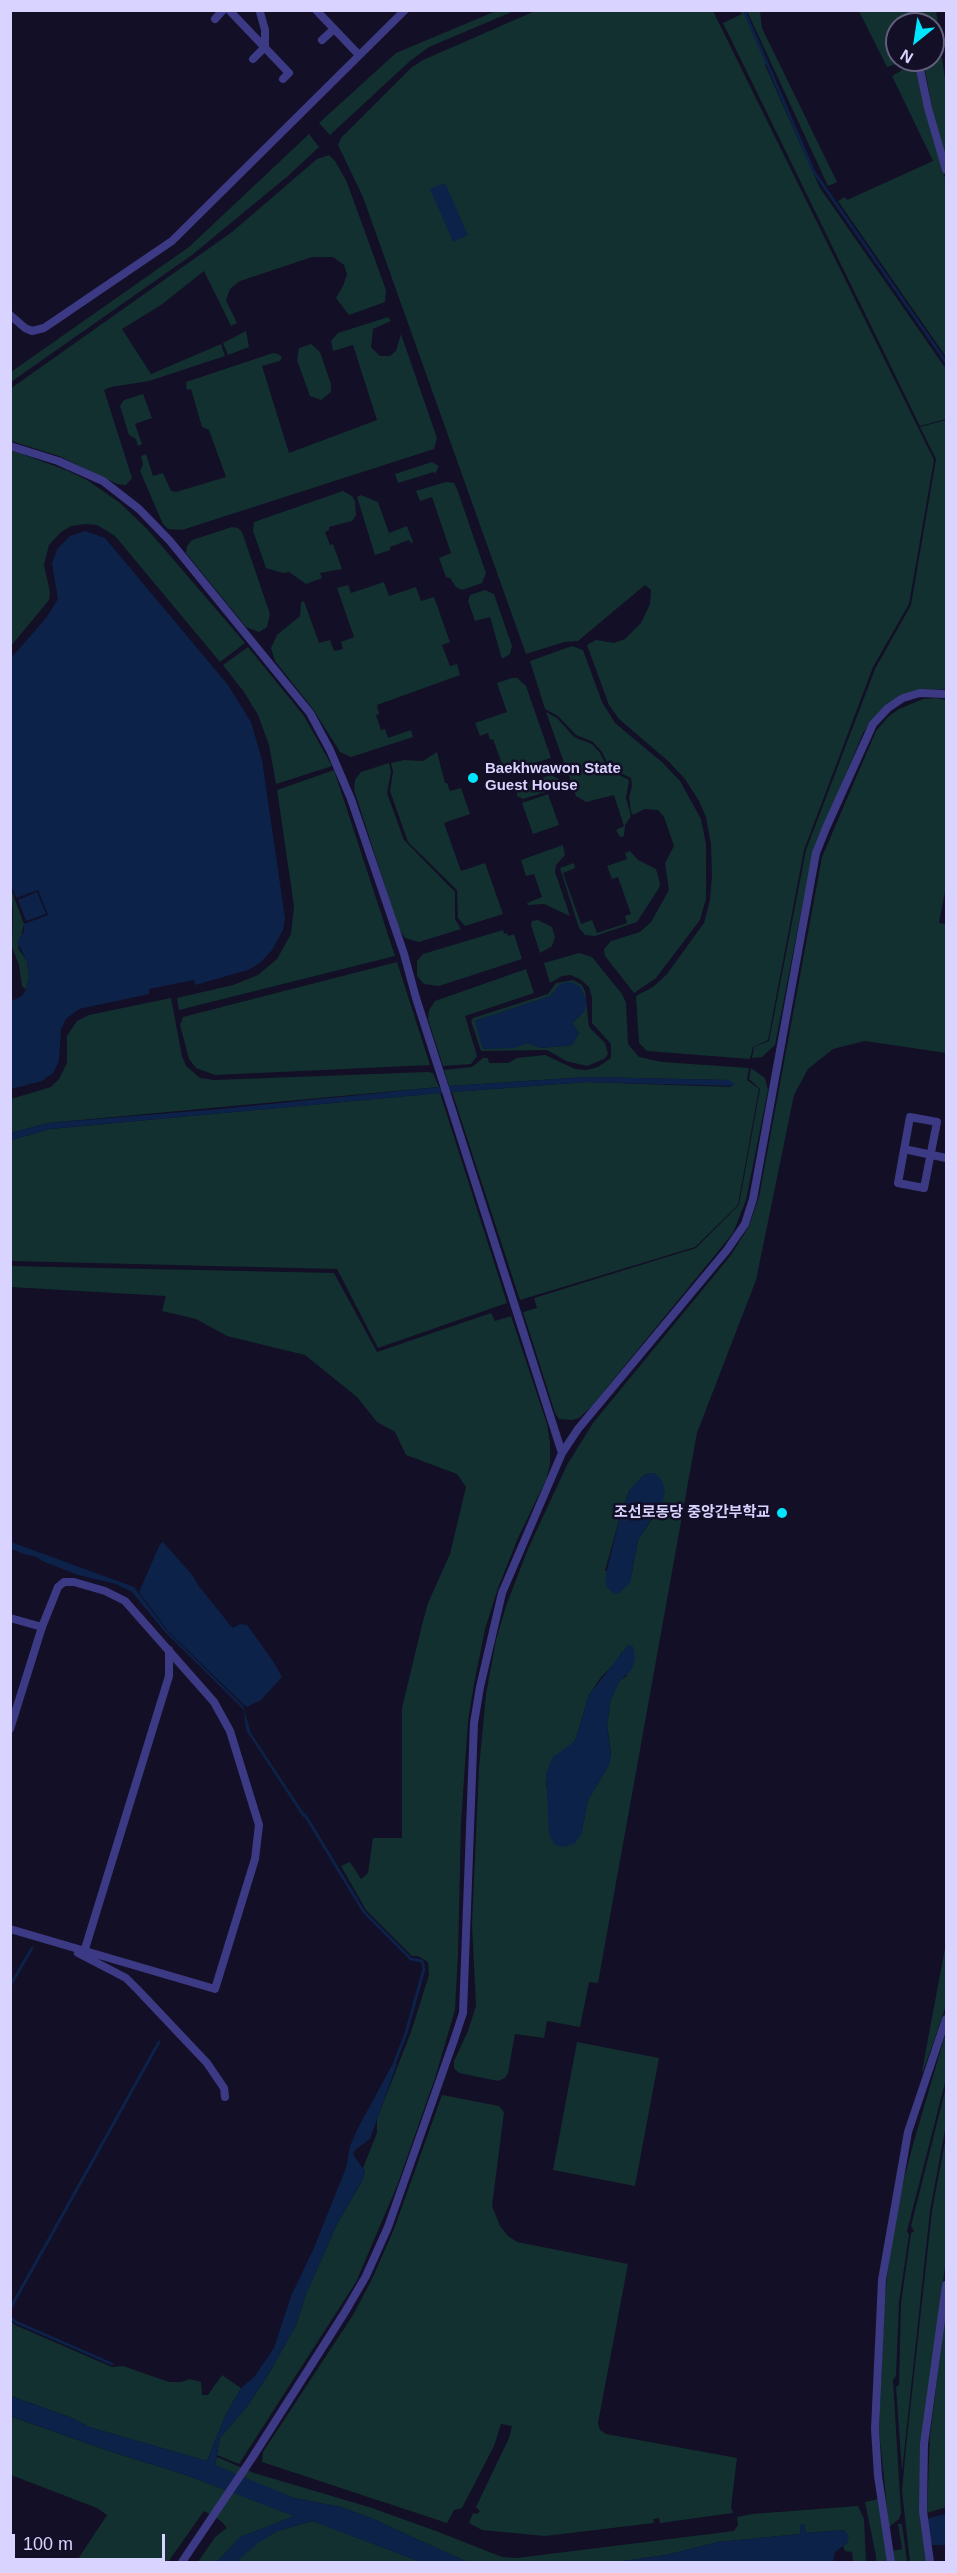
<!DOCTYPE html>
<html>
<head>
<meta charset="utf-8">
<style>
	body { margin:0 }
	#map { position:relative; width:957px; height:2573px; overflow:hidden; background:#130f26; font-family:Helvetica,sans-serif }
	canvas { display:block }
	.frame { position:absolute; inset:0; border:12px solid #d9d4ff; pointer-events:none }
	.north { position:absolute; left:885px; top:12px; width:60px; height:60px; box-sizing:border-box; background:#130f26; border:2px solid #625e7d; border-radius:50%; rotate:210deg; font-size:16px; font-weight:700; line-height:24px; text-align:center; color:#d9d4ff }
	.north::after { content:''; display:block; margin:auto; width:21px; height:27px; background:#00e5ff; clip-path:polygon(50% 0,100% 100%,50% 72%,0 100%) }
	.scale { position:absolute; left:12px; top:2534px; width:153px; height:27px; box-sizing:border-box; border:3px solid #d9d4ff; border-top:0; padding-left:8px; font-size:18px; line-height:21px; white-space:nowrap; color:#d9d4ff; -webkit-text-stroke:4px #130f26; paint-order:stroke }
</style>
</head>
<body>
<div id="map">
<canvas width="957" height="2573"></canvas>
<div class="frame"></div>
<div class="north">N</div>
<div class="scale">100 m</div>
</div>
<script>
const context = document.querySelector('canvas').getContext('2d');
context.lineJoin = 'round';
function paint(path, color) { context.fillStyle = color; context.fill(path, 'evenodd'); }
const shape = rows => new Path2D(rows.map(r => 'M' + r).join(''));
function strokePath(path, color, width, dash) { context.strokeStyle = color; context.lineWidth = width; context.lineCap = dash ? 'butt' : 'round'; context.setLineDash(dash || []); context.stroke(path); }
function write(font, color, halo, rows, align = 'center') {
  context.font = font + ' Helvetica,"Noto Sans KR",sans-serif'; context.lineWidth = 5; context.setLineDash([]); context.textBaseline = 'middle'; context.strokeStyle = halo; context.fillStyle = color; for (const [text, x, y, turn = 0] of rows) {
    context.save(); context.translate(x, y); context.rotate((+turn || 0) * Math.PI / 180); context.textAlign = isNaN(turn) ? turn : align; if (halo) context.strokeText(text, 0, 0); context.fillText(text, 0, 0); context.restore();
  }
}
paint(shape([
	[496,11,514,11,429,47,410,61,330,135,319,123,396,53],
	[535,11,713,11,934,460,909,604,873,667,804,850,768,1040,753,1047,750,1059,647,1051,639,1043,636,996,653,987,667,974,704,923,710,900,712,876,711,845,706,817,699,801,685,779,668,761,619,719,609,705,587,645,596,640,614,643,625,639,641,623,650,604,651,590,645,585,578,641,564,642,526,654,363,197,338,145,341,138,412,67,423,60],
	[740,11,743,11,767,63,765,65,820,188,946,369,946,419,920,426,723,23,742,14],
	[747,11,760,11,762,28,837,182,828,186],
	[859,11,909,11,909,24,897,24,897,60,907,60,887,67],
	[919,11,936,11,942,51,933,53,933,24,921,24],
	[938,56,938,58,942,58,946,86,946,157,932,108,923,60,933,60,933,57],
	[909,66,913,67,917,72,932,135,946,181,946,357,838,201,845,197,847,200,933,161,892,76],
	[309,134,319,147,288,176,192,255,11,382,11,372,189,247],
	[329,155,335,161,346,180,353,199,386,290,385,302,349,315,336,298,343,286,347,274,344,265,333,257,312,257,240,281,230,289,226,300,237,323,231,326,204,271,161,305,122,329,151,374,221,344,225,356,149,381,111,387,104,390,132,478,126,485,117,484,59,456,11,441,10,389,232,232,317,159],
	[388,317,391,321,373,329,371,347,380,356,390,356,396,351,401,334,437,438,434,449,182,530,168,529,163,524,140,471,143,464,141,456,146,454,153,476,163,473,171,491,176,492,226,477,209,430,202,427,191,389,187,390,186,382,273,353,278,354,282,357,280,361,262,366,289,453,377,420,353,345,333,351,331,341,338,333],
	[246,331,249,347,228,355,223,343],
	[311,344,320,352,331,384,331,392,321,400,310,396,297,360,299,348],
	[143,394,152,418,135,424,142,444,138,446,136,439,129,435,120,406,124,400],
	[946,420,946,689,919,690,871,721,863,733,812,856,775,1045,762,1057,752,1058,754,1047,769,1041,806,850,875,669,911,605,936,459,920,427],
	[11,450,66,470,87,480,120,503,148,530,245,643,220,662,115,536,97,525,85,524,71,526,61,532,49,545,44,565,50,592,49,600,11,646],
	[432,462,439,466,435,474,434,472,398,483,395,474],
	[446,482,454,483,457,489,486,573,482,583,462,590,456,587,450,578,446,577,439,558,451,553,432,497,420,501,416,491],
	[343,491,352,496,355,501,356,515,352,521,329,527,329,530,325,532,330,545,333,544,342,569,320,573,322,578,306,584,289,572,283,573,266,568,253,531,254,522],
	[361,495,378,502,389,533,407,526,413,542,411,543,409,540,390,547,390,550,375,555,357,497],
	[232,527,238,528,242,532,270,614,267,627,259,632,246,627,186,553,187,546,192,540],
	[384,582,389,596,416,587,421,601,434,597,450,642,442,645,450,666,457,664,460,675,377,705,379,714,376,715,381,730,385,729,388,738,411,730,413,737,351,757,340,752,313,709,275,661,271,648,277,635,300,616,301,602,304,601,319,643,330,640,334,651,343,649,341,642,354,637,337,588,348,585,351,593],
	[485,590,494,594,512,646,510,654,502,659,490,617,475,621,468,601,470,595],
	[572,646,583,650,602,702,615,723,663,763,680,781,701,819,706,844,706,899,700,920,656,978,634,993,605,956,604,949,611,941,640,932,651,922,669,890,665,863,674,846,664,817,658,810,645,809,633,815,631,812,629,797,632,786,631,778,610,768,602,752,593,742,576,735,558,716,545,709,530,661],
	[248,647,304,716,332,766,276,784,269,745,258,715,244,692,223,665],
	[512,678,517,678,526,686,551,758,505,772,493,739,490,740,488,733,480,736,475,723,507,712,497,683],
	[937,698,946,700,946,886,939,923,946,924,946,1053,865,1041,833,1049,808,1069,794,1095,756,1280,697,1433,598,1983,589,1982,580,2027,547,2021,544,2038,515,2034,508,2073,505,2078,498,2081,459,2073,454,2068,454,2061,468,2031,476,2006,472,1924,479,1768,486,1694,496,1640,506,1606,528,1549,567,1465,593,1423,731,1255,749,1226,759,1197,822,857,876,731,888,717,899,709,923,699],
	[650,1473,655,1473,658,1510,638,1540,632,1572,605,1571,621,1513,629,1491,643,1476],
	[622,1651,627,1676,619,1681,611,1699,607,1725,611,1753,609,1765,588,1800,581,1835,549,1834,550,1816,546,1781,575,1741,589,1695,601,1677,618,1660],
	[546,712,557,718,574,737,592,744,600,753,609,770,629,780,626,798,631,816,625,825,624,836,620,837,616,830,624,826,614,795,586,802,576,796],
	[437,752,445,783,447,783,450,791,461,788,470,814,444,823,461,871,485,863,503,914,465,926,458,918,457,890,408,842,390,791,393,772,391,763,404,760,423,761],
	[389,763,391,772,387,793,404,840,455,892,455,919,461,929,419,942,405,938,399,929,354,790,355,780,361,772],
	[334,770,395,956,179,1010,177,998,233,985,258,975,277,959,291,934,294,906,277,790],
	[551,775,559,779,562,787,523,799,517,796,517,790,520,785],
	[548,794,559,825,533,834,522,803],
	[563,845,565,855,556,865,555,872,570,916,544,904,528,905,527,903,542,897,534,874,526,876,521,860],
	[630,851,638,860,656,869,660,883,659,888,637,922,595,936,585,935,579,928,560,868,574,863,575,868,563,873,581,924,592,920,597,933,627,923,625,916,631,914,618,877,612,879,607,866,627,859,625,853],
	[10,886,24,924,18,948,27,961,29,975,26,990,22,986,19,965,12,947,13,911],
	[538,920,552,927,555,937,552,946,540,953,531,925,532,921],
	[503,930,504,934,507,933,508,936,514,934,522,959,439,986,424,984,417,976,417,961,423,954],
	[579,953,592,957,622,994,626,1003,628,1044,639,1057,662,1062,749,1068,747,1080,759,1089,738,1205,695,1247,520,1300,452,1092,587,1082,731,1087,728,1080,588,1077,449,1086,444,1070,472,1067,483,1058,488,1058,489,1063,508,1063,517,1058,545,1055,575,1069,587,1070,598,1067,611,1058,611,1044,592,1023,592,998,589,987,580,979,570,975,562,976,550,983,544,963],
	[397,962,430,1065,215,1075,196,1068,189,1059,180,1025,183,1017],
	[526,969,534,993,465,1016,477,1056,471,1064,443,1066,428,1019,429,1010,435,1001],
	[573,980,582,985,585,991,589,1027,605,1043,608,1054,604,1059,587,1066,566,1061,547,1050,481,1051,471,1021,473,1018,548,994,556,983],
	[552,993,580,1016,572,1023,579,1033,572,1045,542,1048,527,1043,518,1045,475,1021,551,996],
	[171,998,182,1056,186,1066,200,1078,214,1080,428,1072,433,1073,439,1087,48,1123,11,1133,11,1099,51,1087,59,1079,67,1063,67,1036,77,1021,89,1015],
	[751,1068,765,1078,768,1090,746,1200,733,1233,591,1407,579,1418,572,1420,559,1419,555,1413,523,1312,537,1308,534,1298,696,1248,739,1205,760,1089,749,1079],
	[440,1093,507,1303,378,1348,337,1269,11,1261,11,1140,50,1129],
	[10,1266,334,1273,377,1352,491,1313,495,1321,511,1316,547,1424,550,1443,550,1465,546,1480,518,1538,498,1588,485,1629,474,1684,468,1721,461,1823,458,1954,455,2010,435,2078,397,2186,356,2282,239,2464,217,2455,220,2438,248,2405,268,2375,296,2325,306,2294,337,2224,362,2181,365,2172,363,2168,377,2133,377,2119,411,2032,429,1975,428,1962,418,1956,412,1956,366,1910,341,1866,350,1862,361,1879,368,1873,373,1838,402,1838,402,1708,422,1625,428,1603,450,1554,466,1487,457,1474,406,1455,395,1432,377,1422,357,1397,305,1355,227,1336,196,1319,162,1311,166,1296,11,1287],
	[946,1943,946,2006,923,2072,922,2071],
	[946,2032,946,2079,907,2231,909,2235,899,2302,896,2376,893,2380,901,2513,899,2519,889,2527,879,2430,884,2307,891,2241,899,2198,914,2141],
	[577,2042,659,2058,635,2186,553,2170],
	[946,2087,946,2125,930,2211,902,2472,896,2387,899,2385,901,2303,911,2233,914,2231,911,2226],
	[442,2095,499,2106,504,2112,492,2206,500,2226,508,2236,517,2242,628,2264,598,2423,600,2430,606,2434,737,2458,731,2507,733,2513,660,2523,659,2518,653,2519,654,2523,545,2536,482,2530,469,2523,473,2513,477,2514,480,2511,476,2507,509,2438,512,2426,501,2424,494,2446,462,2508,454,2510,447,2523,262,2462,263,2452,353,2315,372,2279,394,2229],
	[946,2136,946,2260,921,2444,920,2513,927,2562,910,2562,902,2491,906,2447,932,2211],
	[946,2310,946,2507,927,2513,930,2435],
	[10,2320,15,2325,112,2367,123,2366,169,2382,181,2382,190,2379,201,2382,202,2395,208,2395,222,2375,241,2388,225,2416,207,2461,89,2427,72,2418,11,2396],
	[10,2416,112,2452,183,2474,295,2516,240,2537,217,2562,198,2562,215,2537,227,2528,221,2521,204,2511,168,2562,76,2562,107,2515,97,2508,11,2475],
	[217,2457,254,2473,369,2507,436,2531,502,2557,517,2558,734,2531,738,2525,737,2517,752,2514,858,2506,864,2519,866,2562,853,2562,852,2552,845,2551,843,2546,847,2543,844,2530,806,2533,804,2524,801,2525,800,2534,718,2542,666,2555,616,2562,467,2562,373,2519,341,2507,294,2498,248,2480,215,2465],
	[879,2499,888,2562,876,2562,876,2556,865,2502],
	[312,2521,324,2525,421,2562,236,2562,258,2542,277,2531],
	[898,2524,902,2524,907,2562,895,2562,893,2551,902,2549]
]), '#12302f');
paint(shape([
	[445,183,468,235,453,242,430,189],
	[85,531,105,538,228,685,251,722,262,760,285,918,283,930,272,950,260,963,248,970,195,985,194,980,149,989,149,994,79,1009,66,1019,61,1029,59,1061,53,1073,42,1081,11,1089,11,1001,22,996,26,990,29,975,27,961,17,942,24,931,24,924,48,915,38,890,16,898,11,886,11,658,46,618,58,599,52,564,57,549,70,536],
	[37,892,46,914,26,921,18,900],
	[571,982,581,987,587,1003,584,1012,572,1023,579,1033,572,1045,542,1048,527,1043,515,1048,483,1049,482,1047,475,1021,550,996,560,984],
	[588,1077,729,1080,734,1083,734,1086,587,1082,452,1092,50,1129,11,1140,11,1133,48,1123,220,1109,449,1086],
	[650,1473,655,1473,662,1480,665,1492,662,1503,638,1540,630,1583,619,1593,614,1594,606,1586,605,1578,621,1513,630,1489,643,1476],
	[11,1542,134,1587,167,1631,243,1706,251,1733,307,1818,303,1817,246,1730,244,1711,241,1707,165,1632,132,1592,116,1584,78,1575,42,1561,37,1557,24,1554,11,1549],
	[163,1542,193,1576,198,1585,230,1625,233,1628,240,1624,247,1625,273,1661,282,1677,261,1700,247,1707,244,1705,168,1631,139,1592,160,1544],
	[628,1645,633,1646,635,1658,632,1669,619,1682,611,1699,607,1725,611,1756,609,1765,588,1800,581,1835,574,1844,562,1847,554,1844,549,1834,546,1773,553,1757,575,1741,589,1695],
	[397,2064,370,2139,355,2150,353,2154,365,2172,362,2181,337,2224,306,2294,296,2325,268,2375,248,2405,220,2438,215,2465,294,2498,341,2507,373,2519,467,2562,421,2562,312,2521,277,2531,258,2543,236,2562,217,2562,240,2537,294,2516,183,2474,112,2452,11,2416,10,2396,72,2418,89,2427,207,2461,225,2416,241,2388,254,2377,274,2348,291,2296,313,2250,346,2168,350,2146,358,2128,392,2065],
	[946,2514,946,2545,932,2545,928,2542,926,2521,929,2518],
	[801,2524,804,2524,807,2533,844,2530,849,2536,847,2543,835,2552,833,2562,616,2562,666,2555,718,2542,800,2534]
]), '#0c2248');
strokePath(shape([
	[744,10,814,172,946,362],
	[305,1815,364,1912,411,1959,422,1961,424,1969,406,2033,393,2067],
	[10,1986,32,1948],
	[10,2309,159,2042],
	[10,2318,16,2322,112,2364]
]), '#0c2248', 3);
strokePath(shape([
	[229,10,289,73,283,79],
	[316,10,359,55],
	[912,10,914,24],
	[215,19,223,10],
	[322,40,334,29],
	[253,59,265,47,265,30,260,12],
	[918,60,928,108,946,170],
	[10,315,25,328,32,331,44,328,172,241,405,10],
	[10,446,58,461,103,481,139,509,170,541,310,713,330,750,351,799,404,954,416,998,562,1453],
	[910,1117,937,1122,924,1188,898,1183,910,1117],
	[904,1149,946,1158],
	[10,1618,42,1627],
	[10,1729,42,1627,58,1587,64,1582,74,1582,105,1591,125,1601,214,1702,230,1731,259,1825,255,1859,215,1989,10,1929],
	[84,1952,169,1676,169,1650],
	[78,1953,126,1978,138,1990,207,2063,224,2088,225,2097],
	[182,2562,252,2458,345,2312,366,2276,388,2227,454,2040,463,2013,474,1723,480,1687,502,1593,562,1453,578,1429,727,1250,745,1224,753,1199,816,853,826,828,873,724,888,708,903,698,920,693,946,694],
	[891,2562,878,2476,875,2429,882,2280,908,2132,946,2019],
	[930,2562,923,2511,924,2444,946,2285]
]), '#3d3a85', 8);
for (const [x, y, r, color] of [
	[473,778,6,"#00e5ff"],
	[782,1513,6,"#00e5ff"]
]) { const dot = new Path2D(); dot.arc(x, y, r, 0, 2 * Math.PI); context.fillStyle = color; context.fill(dot); strokePath(dot, '#130f26', 2); }
write('bold 15px', '#d9d4ff', '#130f26', [
	["Baekhwawon State",485,769],
	["Guest House",485,786],
	["조선로동당 중앙간부학교",770,1513,"right"]
], 'left');
</script>
</body>
</html>
